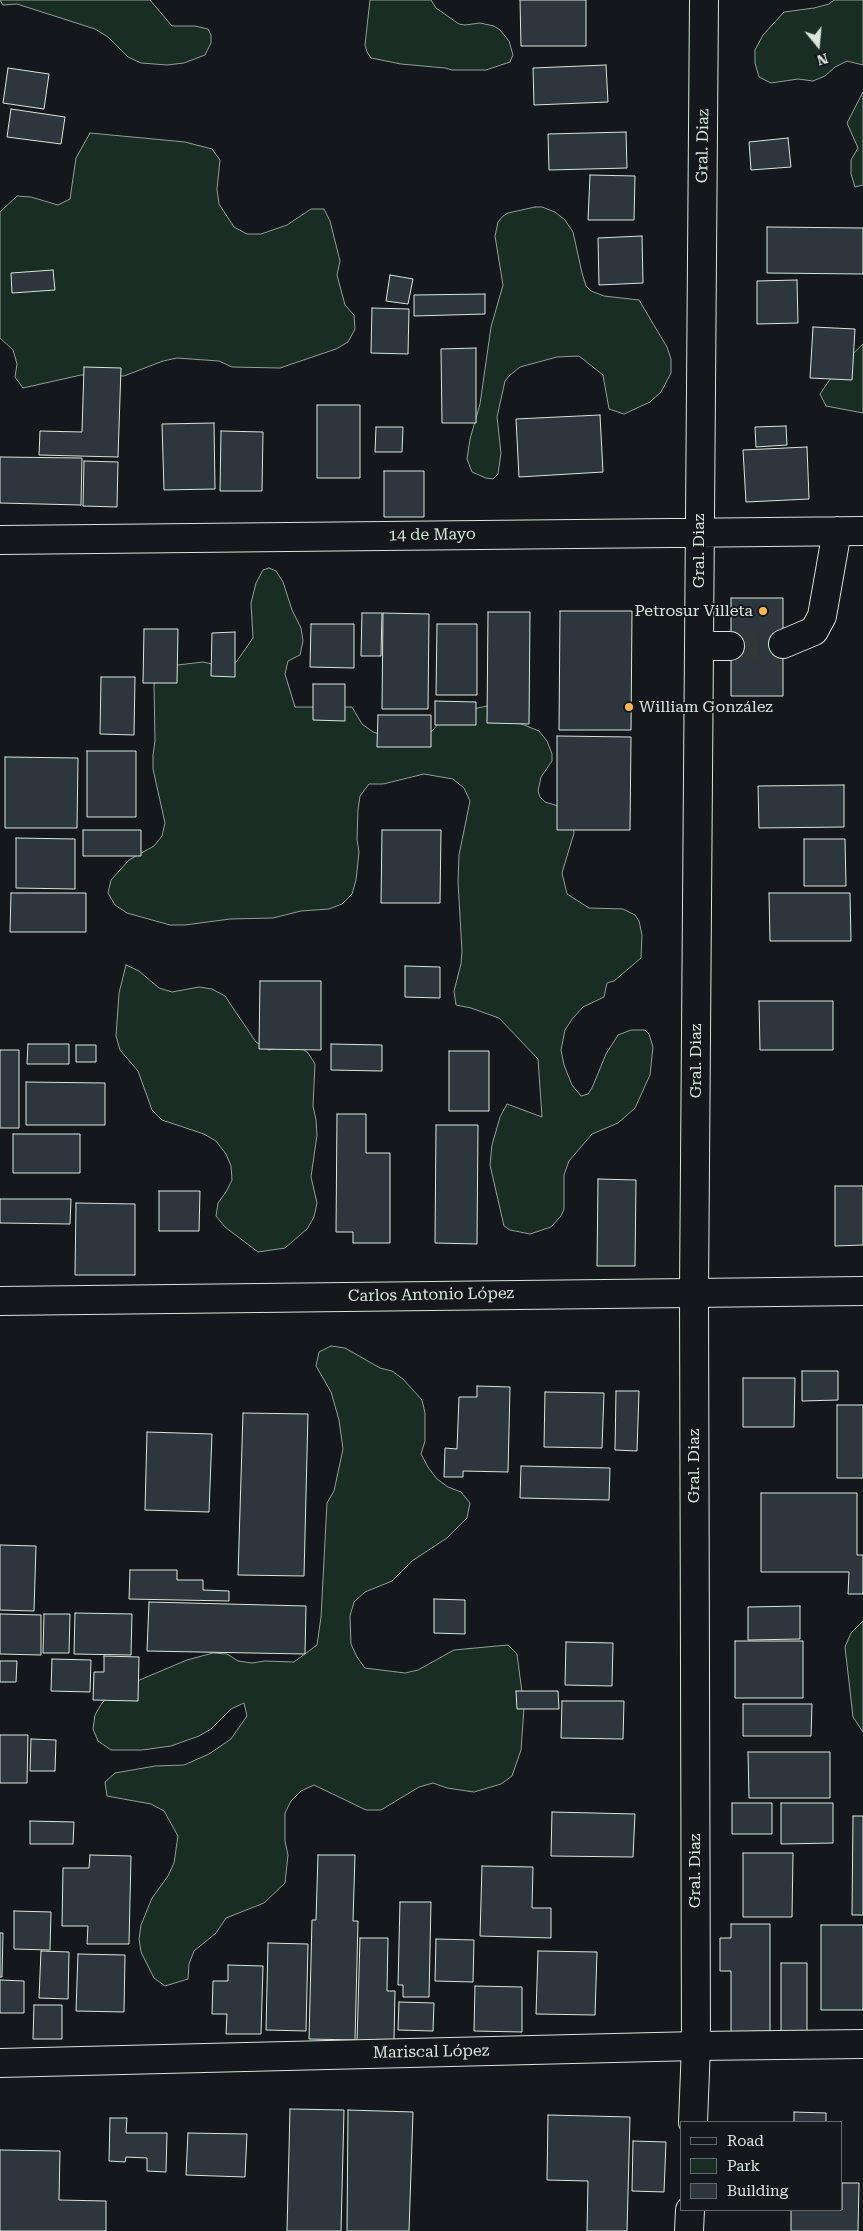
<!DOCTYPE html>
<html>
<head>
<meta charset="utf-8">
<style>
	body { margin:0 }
	#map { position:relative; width:863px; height:2231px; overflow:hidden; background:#14181c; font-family:"Roboto Serif",serif }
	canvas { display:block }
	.legend { position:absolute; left:680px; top:2121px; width:162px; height:90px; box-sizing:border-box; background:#14181c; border:1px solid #626a69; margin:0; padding:6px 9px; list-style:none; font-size:15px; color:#d8e6dc }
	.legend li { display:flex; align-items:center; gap:10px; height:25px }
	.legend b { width:25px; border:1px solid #626a69 }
	.north { position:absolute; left:793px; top:20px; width:50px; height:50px; -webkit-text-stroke:4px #14181c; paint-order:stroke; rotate:163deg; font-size:14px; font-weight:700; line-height:20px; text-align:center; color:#d8e6dc }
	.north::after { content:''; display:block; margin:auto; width:18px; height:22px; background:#d8e6dc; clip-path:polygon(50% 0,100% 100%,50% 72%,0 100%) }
</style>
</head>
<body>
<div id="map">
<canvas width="863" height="2231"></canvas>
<ul class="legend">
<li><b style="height:6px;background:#14181c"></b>Road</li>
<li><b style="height:14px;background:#1a2d24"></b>Park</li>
<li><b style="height:14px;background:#2c363c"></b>Building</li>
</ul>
<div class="north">N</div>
</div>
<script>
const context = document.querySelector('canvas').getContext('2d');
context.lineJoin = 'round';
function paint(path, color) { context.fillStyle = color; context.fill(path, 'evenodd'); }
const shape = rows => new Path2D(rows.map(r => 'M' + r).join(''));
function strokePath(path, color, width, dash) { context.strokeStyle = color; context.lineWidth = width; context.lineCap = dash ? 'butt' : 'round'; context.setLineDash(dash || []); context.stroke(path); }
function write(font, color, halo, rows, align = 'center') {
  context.font = font + ' "Roboto Serif",serif'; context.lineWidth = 4; context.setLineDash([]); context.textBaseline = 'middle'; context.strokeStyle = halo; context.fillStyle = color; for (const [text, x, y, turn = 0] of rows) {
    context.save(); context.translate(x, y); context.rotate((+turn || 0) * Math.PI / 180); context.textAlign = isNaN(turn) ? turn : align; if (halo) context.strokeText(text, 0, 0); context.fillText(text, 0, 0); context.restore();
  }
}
const green = shape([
	[0,0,150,0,172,26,195,26,208,29,211,35,211,43,205,55,184,63,167,65,141,63,128,57,108,37,95,29,17,4,3,5,0,0],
	[370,0,431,0,436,8,459,24,465,25,480,23,494,26,500,30,509,41,513,55,510,62,486,70,452,70,445,68,401,64,371,58,367,52,365,45,370,0],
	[834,0,863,0,863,65,847,61,835,67,825,76,813,81,798,79,771,83,759,77,755,63,755,50,763,35,784,12,814,8,829,4,834,0],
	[863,92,863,185,855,187,851,174,851,160,858,148,847,123,863,92],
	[90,133,185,142,212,149,220,160,217,189,219,204,234,227,247,234,261,234,287,225,311,209,324,209,330,221,340,261,337,275,345,305,354,315,355,329,348,342,336,349,280,368,232,367,219,361,177,358,163,361,124,376,81,375,23,388,15,377,17,364,13,350,0,338,0,212,17,196,31,197,58,205,70,199,76,158,90,133],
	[535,207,542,207,555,212,565,220,573,232,582,273,586,286,591,291,604,296,639,300,667,347,671,359,671,373,661,392,650,402,624,414,609,409,603,375,579,356,557,357,520,367,509,376,505,381,497,417,501,453,498,474,493,479,486,478,472,472,467,459,470,439,480,404,491,327,503,285,495,236,498,222,503,216,508,213,535,207],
	[863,344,863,413,826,406,820,394,837,369,863,344],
	[269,568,276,571,283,582,292,610,301,628,303,641,300,655,288,661,285,674,295,707,352,707,362,724,373,732,379,734,426,733,432,731,451,710,465,711,491,705,519,723,539,731,547,741,552,754,552,761,541,777,538,791,540,797,545,802,558,806,573,820,574,833,562,873,567,894,589,908,623,909,635,915,639,921,642,935,641,958,614,981,607,983,604,997,583,1007,573,1018,565,1030,561,1050,564,1065,572,1085,581,1096,588,1094,592,1088,606,1054,618,1035,631,1030,645,1030,649,1034,653,1047,650,1075,635,1108,618,1123,592,1134,569,1161,564,1175,564,1209,561,1216,551,1227,530,1234,510,1230,504,1226,490,1165,492,1145,500,1117,507,1104,542,1117,538,1059,499,1018,471,1008,456,1005,454,991,461,964,462,951,458,882,459,855,470,801,464,788,453,779,424,774,383,784,369,784,360,796,358,810,357,839,359,852,356,880,352,894,342,904,329,909,301,911,273,918,230,919,185,925,170,925,127,913,115,905,108,893,111,880,129,860,154,846,162,836,165,823,153,769,153,755,155,741,154,684,161,667,203,662,225,667,232,666,237,661,253,638,251,603,256,583,263,570,269,568],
	[126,965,139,971,159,988,172,992,199,987,212,989,225,996,256,1042,269,1050,296,1044,308,1053,315,1064,313,1106,316,1120,317,1135,311,1177,317,1203,314,1217,307,1229,285,1248,258,1252,225,1227,216,1216,218,1203,226,1192,232,1180,231,1166,226,1154,216,1141,204,1134,162,1120,152,1110,138,1071,120,1050,116,1036,119,993,126,965],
	[331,1346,345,1348,380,1368,392,1371,403,1379,422,1400,425,1413,425,1441,421,1454,428,1467,437,1479,448,1487,461,1492,470,1503,467,1518,447,1538,412,1561,392,1581,365,1592,354,1602,350,1616,351,1644,357,1657,365,1668,405,1673,418,1670,454,1650,508,1645,517,1654,524,1708,521,1750,512,1776,501,1784,474,1792,447,1788,433,1783,419,1787,381,1810,366,1810,314,1785,301,1791,291,1801,285,1813,285,1841,288,1855,285,1883,264,1903,226,1918,216,1933,194,1951,189,1964,188,1979,165,1986,154,1978,141,1952,139,1939,141,1925,152,1898,168,1876,174,1863,178,1836,164,1811,151,1804,107,1796,105,1782,115,1773,155,1766,184,1765,209,1754,231,1739,247,1716,244,1703,231,1709,211,1729,199,1736,171,1746,142,1750,111,1750,98,1741,93,1729,95,1715,102,1703,111,1694,123,1687,187,1660,213,1653,227,1654,238,1661,252,1663,265,1661,294,1662,317,1645,321,1617,327,1503,334,1491,343,1449,339,1420,331,1392,316,1366,319,1352,331,1346],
	[863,1621,863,1732,853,1717,845,1647,851,1633,863,1621]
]);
paint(green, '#1a2d24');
strokePath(green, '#939e99', 1);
const building = shape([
	[520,0,586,0,586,46,521,46,520,0],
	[606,65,608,102,534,105,533,68,606,65],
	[8,68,49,74,44,109,3,103,8,68],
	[11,109,65,117,61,144,7,137,11,109],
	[626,132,627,168,549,170,548,134,626,132],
	[788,138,791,167,751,170,749,142,788,138],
	[590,175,635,176,634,220,588,220,590,175],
	[767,227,863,228,863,274,767,273,767,227],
	[642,236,643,283,599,285,598,238,642,236],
	[53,270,55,290,12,293,11,273,53,270],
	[390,275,413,279,408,304,386,301,390,275],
	[797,280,798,323,757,324,757,281,797,280],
	[485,294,485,314,414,316,414,295,485,294],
	[372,308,409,309,408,354,371,353,372,308],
	[813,327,855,329,852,380,810,378,813,327],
	[476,348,476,423,442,423,441,349,476,348],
	[84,367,121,368,118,457,39,455,40,431,82,432,84,367],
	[317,405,360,405,360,478,317,478,317,405],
	[600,415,603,472,519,477,516,419,600,415],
	[214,423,215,489,164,490,162,424,214,423],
	[786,426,787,445,756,447,755,427,786,426],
	[376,427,403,427,402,452,375,452,376,427],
	[221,431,263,432,262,491,220,491,221,431],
	[807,447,809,499,746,502,743,450,807,447],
	[0,457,82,458,81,505,0,503,0,457],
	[84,461,118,462,117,507,83,506,84,461],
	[384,471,424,471,424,517,384,517,384,471],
	[731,598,783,598,783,696,731,696,731,598],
	[560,611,632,611,631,730,559,730,560,611],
	[488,612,530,612,529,724,487,723,488,612],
	[362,613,382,613,381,656,361,656,362,613],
	[383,613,429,614,428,709,382,709,383,613],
	[311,624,354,624,354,668,310,667,311,624],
	[437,624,477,624,477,695,436,695,437,624],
	[144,629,178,629,177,683,143,683,144,629],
	[235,632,235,677,211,676,212,633,235,632],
	[101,677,135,677,134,735,100,734,101,677],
	[313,684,345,684,345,721,313,720,313,684],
	[435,701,476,702,476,725,435,725,435,701],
	[378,715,431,715,431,747,377,747,378,715],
	[557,736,631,737,630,830,557,830,557,736],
	[87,751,136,751,136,817,87,817,87,751],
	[5,757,78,758,77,828,5,828,5,757],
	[844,785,844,827,759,828,758,786,844,785],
	[83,830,141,830,141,856,83,856,83,830],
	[382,830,441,830,440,903,381,903,382,830],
	[16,838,75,839,75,889,16,888,16,838],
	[804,839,845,839,846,886,804,886,804,839],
	[11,893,86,893,86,932,10,932,11,893],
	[769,893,850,893,851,941,770,941,769,893],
	[405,966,440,967,440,998,405,997,405,966],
	[260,981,321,981,321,1050,259,1049,260,981],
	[759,1001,833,1001,833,1050,760,1050,759,1001],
	[28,1044,69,1044,69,1064,27,1064,28,1044],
	[331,1044,382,1045,382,1071,331,1070,331,1044],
	[76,1045,96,1045,96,1062,76,1062,76,1045],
	[0,1050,19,1050,19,1128,0,1128,0,1050],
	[449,1051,489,1051,489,1111,449,1111,449,1051],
	[26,1082,105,1083,105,1125,26,1125,26,1082],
	[337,1114,366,1114,366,1153,390,1153,390,1243,353,1243,353,1232,336,1232,337,1114],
	[436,1125,478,1125,477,1244,435,1243,436,1125],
	[13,1134,80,1134,80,1173,13,1173,13,1134],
	[598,1179,636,1180,635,1266,597,1266,598,1179],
	[835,1186,863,1186,863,1245,835,1246,835,1186],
	[159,1191,200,1191,199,1231,159,1231,159,1191],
	[0,1199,71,1199,70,1224,0,1223,0,1199],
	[76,1203,135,1204,135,1275,75,1275,76,1203],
	[802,1371,838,1371,838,1400,802,1401,802,1371],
	[743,1378,795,1378,794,1427,743,1427,743,1378],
	[477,1386,510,1387,508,1472,463,1471,463,1477,444,1477,445,1448,457,1449,459,1397,477,1397,477,1386],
	[616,1391,639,1391,637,1451,615,1450,616,1391],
	[545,1392,604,1393,602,1448,544,1447,545,1392],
	[837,1405,863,1405,863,1478,837,1478,837,1405],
	[243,1413,308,1414,304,1576,238,1575,243,1413],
	[147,1432,212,1434,209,1512,145,1510,147,1432],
	[521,1466,610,1468,609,1500,520,1498,521,1466],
	[761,1493,857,1493,857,1555,863,1555,863,1594,848,1594,849,1572,761,1572,761,1493],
	[0,1545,36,1546,34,1611,0,1610,0,1545],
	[130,1570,177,1570,177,1580,203,1580,203,1590,229,1591,229,1601,129,1599,130,1570],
	[434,1599,465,1600,465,1634,434,1633,434,1599],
	[149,1602,306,1606,305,1654,147,1651,149,1602],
	[800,1606,800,1639,748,1640,748,1607,800,1606],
	[75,1613,132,1614,131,1655,74,1654,75,1613],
	[0,1614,41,1615,41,1655,0,1654,0,1614],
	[44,1614,70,1614,69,1653,43,1653,44,1614],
	[735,1641,803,1641,803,1698,735,1698,735,1641],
	[566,1642,613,1643,612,1686,565,1685,566,1642],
	[104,1656,139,1657,138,1701,93,1700,94,1672,104,1672,104,1656],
	[52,1659,91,1660,90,1692,51,1691,52,1659],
	[0,1661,17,1661,16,1682,0,1682,0,1661],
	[516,1691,558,1691,559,1709,517,1709,516,1691],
	[562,1701,624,1701,623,1739,561,1738,562,1701],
	[743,1704,812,1704,811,1736,743,1736,743,1704],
	[0,1735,28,1735,27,1783,0,1783,0,1735],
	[31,1739,56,1740,55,1771,30,1771,31,1739],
	[748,1752,830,1752,830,1798,749,1798,748,1752],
	[732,1803,772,1803,772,1834,732,1834,732,1803],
	[781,1803,833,1803,833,1843,781,1844,781,1803],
	[552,1812,635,1814,633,1857,551,1856,552,1812],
	[853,1816,863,1816,863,1915,852,1915,853,1816],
	[30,1821,74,1822,73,1844,30,1844,30,1821],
	[743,1853,793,1853,792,1917,743,1917,743,1853],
	[90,1855,131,1856,129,1944,87,1944,88,1926,62,1926,63,1868,89,1868,90,1855],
	[318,1855,355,1855,353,1921,358,1921,355,2040,309,2039,312,1920,316,1920,318,1855],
	[482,1866,533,1867,532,1908,551,1908,551,1938,480,1936,482,1866],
	[400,1902,431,1902,429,1997,403,1997,403,1985,398,1985,400,1902],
	[14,1911,51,1912,50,1950,14,1949,14,1911],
	[731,1924,770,1924,770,2034,731,2033,731,1971,720,1971,720,1938,731,1938,731,1924],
	[821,1925,863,1925,863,2010,821,2010,821,1925],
	[0,1933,3,1933,2,1977,0,1977,0,1933],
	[360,1938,388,1938,387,1991,395,1991,394,2042,357,2042,360,1938],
	[436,1939,474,1940,473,1982,435,1981,436,1939],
	[268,1943,308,1944,306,2031,266,2030,268,1943],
	[41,1951,69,1952,68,1999,39,1998,41,1951],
	[538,1951,597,1952,595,2015,536,2014,538,1951],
	[78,1954,125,1955,124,2012,76,2011,78,1954],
	[781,1963,807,1963,807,2037,781,2037,781,1963],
	[228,1965,263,1966,261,2034,226,2034,227,2014,212,2014,213,1981,228,1981,228,1965],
	[0,1980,24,1981,24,2013,0,2013,0,1980],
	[475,1986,522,1987,522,2032,474,2031,475,1986],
	[399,2002,434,2003,433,2031,398,2030,399,2002],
	[34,2005,62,2005,62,2039,33,2039,34,2005],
	[290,2109,344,2110,341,2231,287,2231,290,2109],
	[348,2110,413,2112,409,2231,347,2231,348,2110],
	[794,2112,826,2113,826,2122,794,2122,794,2112],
	[548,2115,630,2117,627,2231,587,2231,588,2181,547,2180,548,2115],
	[110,2118,127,2118,126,2133,167,2133,166,2172,147,2171,147,2158,126,2157,125,2162,109,2161,110,2118],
	[188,2133,247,2134,245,2177,186,2175,188,2133],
	[633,2141,666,2142,664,2192,632,2191,633,2141],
	[0,2150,60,2151,59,2200,106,2201,106,2231,0,2231,0,2150],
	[842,2183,859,2183,858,2231,791,2231,791,2210,842,2210,842,2183]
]);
paint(building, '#2c363c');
strokePath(building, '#d8e6dc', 1);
strokePath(shape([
	[730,646,783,644]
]), '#313739', 28, [28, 14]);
const minor = shape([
	[0,540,863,531],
	[783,644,814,631,822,616,837,531],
	[699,646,730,646],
	[693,2122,696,2046,694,1292,704,0],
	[689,2231,690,2210]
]);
const major = shape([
	[0,1301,863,1291],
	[0,2063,696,2046,863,2044]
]);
strokePath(minor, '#d8e6dc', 30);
strokePath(major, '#d8e6dc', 30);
strokePath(minor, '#14181c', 28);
strokePath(major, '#14181c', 28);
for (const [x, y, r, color] of [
	[763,611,5,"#ffb74d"],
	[629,707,5,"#ffb74d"]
]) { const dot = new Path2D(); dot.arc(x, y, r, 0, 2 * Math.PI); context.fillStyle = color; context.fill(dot); strokePath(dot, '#14181c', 2); }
write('16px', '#d8e6dc', '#14181c', [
	["Gral. Diaz",703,146,-89],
	["14 de Mayo",432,535,-1],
	["Gral. Diaz",699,551,-90],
	["Gral. Diaz",696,1061,-90],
	["Carlos Antonio López",431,1295,-1],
	["Gral. Diaz",694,1466,-90],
	["Gral. Diaz",695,1871,-90],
	["Mariscal López",431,2052,-1]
]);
write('16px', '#d8e6dc', '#14181c', [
	["Petrosur Villeta",753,611],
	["William González",639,707,"left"]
], 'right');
</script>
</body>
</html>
